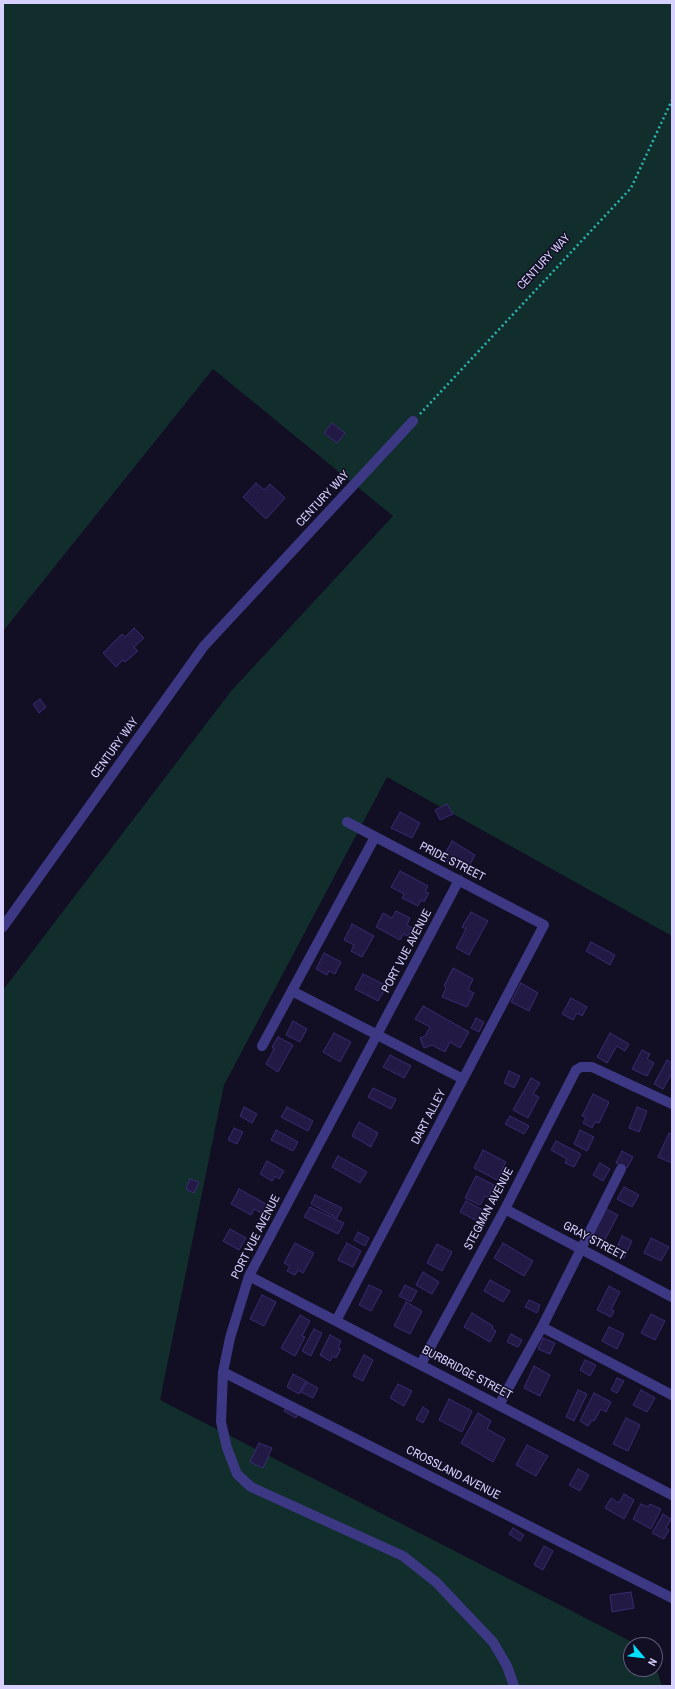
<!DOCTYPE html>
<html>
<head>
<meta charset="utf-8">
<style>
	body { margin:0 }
	#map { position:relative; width:675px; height:1689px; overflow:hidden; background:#120e24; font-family:"Archivo Narrow",sans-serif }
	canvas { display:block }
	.frame { position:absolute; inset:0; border:4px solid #d7d1ff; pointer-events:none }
	.north { position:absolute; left:623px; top:1637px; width:40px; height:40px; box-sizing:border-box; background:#120e24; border:1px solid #615c7c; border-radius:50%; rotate:118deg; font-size:11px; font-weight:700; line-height:16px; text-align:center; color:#d7d1ff }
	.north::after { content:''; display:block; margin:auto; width:14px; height:18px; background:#00dffc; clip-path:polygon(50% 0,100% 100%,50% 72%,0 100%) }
</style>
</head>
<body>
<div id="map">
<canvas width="675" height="1689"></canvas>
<div class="frame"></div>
<div class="north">N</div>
</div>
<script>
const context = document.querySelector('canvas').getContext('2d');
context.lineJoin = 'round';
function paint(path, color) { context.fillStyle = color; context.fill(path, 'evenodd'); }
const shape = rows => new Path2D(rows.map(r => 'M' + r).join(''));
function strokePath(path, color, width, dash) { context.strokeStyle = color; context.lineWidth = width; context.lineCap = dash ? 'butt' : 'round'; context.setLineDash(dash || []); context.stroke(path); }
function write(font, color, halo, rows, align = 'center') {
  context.font = font + ' "Archivo Narrow",sans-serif'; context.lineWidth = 3; context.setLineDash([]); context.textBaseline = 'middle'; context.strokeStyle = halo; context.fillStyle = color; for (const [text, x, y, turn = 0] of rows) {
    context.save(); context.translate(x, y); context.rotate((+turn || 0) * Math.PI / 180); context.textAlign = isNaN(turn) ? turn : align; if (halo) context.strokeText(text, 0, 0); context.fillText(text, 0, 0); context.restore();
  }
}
paint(shape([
	[3,3,672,3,672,936,387,777,224,1085,160,1400,638,1645,631,1645,631,1669,655,1669,655,1665,662,1686,3,1686,3,990,232,690,393,516,213,369,3,631]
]), '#112e2d');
const building = shape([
	[332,423,345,433,337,443,324,433,332,423],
	[256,483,264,490,270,484,285,498,266,519,243,497,256,483],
	[134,628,144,638,134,647,138,651,125,662,123,660,116,667,103,653,122,634,125,637,134,628],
	[40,699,46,707,39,713,33,704,40,699],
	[447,804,453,814,440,820,435,810,447,804],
	[400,812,420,823,412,838,391,828,400,812],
	[452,841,475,855,467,870,457,865,456,867,446,862,448,860,442,859,452,841],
	[400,871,428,886,425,892,429,893,424,902,421,900,418,906,402,898,404,894,391,887,400,871],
	[396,911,410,918,407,925,412,928,408,936,403,934,400,940,376,927,383,913,392,918,396,911],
	[471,912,488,921,469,955,456,948,466,929,462,927,471,912],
	[352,924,374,936,362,957,351,951,354,945,344,940,352,924],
	[591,942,615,955,610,965,586,951,591,942],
	[324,953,341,962,335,974,329,971,327,975,316,969,324,953],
	[453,968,473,979,468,990,474,993,467,1007,442,997,446,988,444,986,453,968],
	[363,974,387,986,378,1001,355,989,363,974],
	[521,983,538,993,529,1011,511,1002,521,983],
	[571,998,587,1007,582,1016,577,1013,573,1020,562,1014,571,998],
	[423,1006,469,1032,460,1048,450,1042,445,1052,432,1045,424,1048,420,1038,425,1036,430,1027,415,1019,423,1006],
	[476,1018,484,1022,479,1032,471,1028,476,1018],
	[293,1021,307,1029,300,1042,286,1035,293,1021],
	[334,1033,351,1042,340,1062,323,1052,334,1033],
	[610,1033,629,1044,625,1051,617,1046,607,1063,597,1057,610,1033],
	[278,1037,293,1045,278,1072,266,1064,274,1049,272,1047,278,1037],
	[642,1050,650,1054,647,1059,654,1063,647,1076,632,1069,642,1050],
	[390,1055,411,1066,404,1078,383,1067,390,1055],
	[667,1060,672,1063,672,1073,663,1089,654,1084,667,1060],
	[509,1071,520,1076,514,1088,504,1083,509,1071],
	[531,1078,540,1083,533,1094,539,1097,528,1118,513,1110,531,1078],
	[373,1088,396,1099,391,1109,368,1097,373,1088],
	[593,1094,609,1102,599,1123,595,1122,592,1128,583,1123,586,1117,582,1116,593,1094],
	[244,1107,257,1114,252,1123,240,1116,244,1107],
	[287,1107,313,1121,308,1131,281,1117,287,1107],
	[637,1107,647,1111,639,1132,629,1128,637,1107],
	[510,1116,529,1126,524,1134,505,1124,510,1116],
	[359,1122,378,1133,371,1147,352,1136,359,1122],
	[234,1128,243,1132,237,1144,228,1140,234,1128],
	[276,1130,298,1142,293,1151,271,1140,276,1130],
	[580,1130,594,1137,587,1151,574,1144,580,1130],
	[669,1133,672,1135,672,1163,658,1157,669,1133],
	[556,1141,581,1154,574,1167,565,1163,567,1159,551,1150,556,1141],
	[483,1150,506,1162,497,1180,474,1168,483,1150],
	[622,1151,633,1157,627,1168,616,1163,622,1151],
	[338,1156,367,1172,360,1183,332,1167,338,1156],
	[267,1161,284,1171,279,1179,275,1176,272,1181,260,1174,267,1161],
	[600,1163,610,1169,603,1181,593,1175,600,1163],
	[476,1176,494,1185,488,1197,485,1196,480,1205,465,1198,476,1176],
	[190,1179,199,1182,194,1193,186,1189,190,1179],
	[624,1187,639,1195,632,1207,617,1199,624,1187],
	[239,1189,268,1205,263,1214,254,1209,251,1215,231,1204,239,1189],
	[315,1195,342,1208,337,1218,311,1204,315,1195],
	[466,1201,483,1210,477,1221,460,1212,466,1201],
	[310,1207,344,1223,338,1234,304,1217,310,1207],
	[606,1209,618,1215,601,1247,590,1241,606,1209],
	[230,1229,246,1238,239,1250,223,1241,230,1229],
	[358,1232,369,1238,365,1246,354,1240,358,1232],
	[622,1236,632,1241,624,1258,614,1254,622,1236],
	[651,1238,669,1247,661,1261,644,1253,651,1238],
	[295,1243,314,1253,303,1273,298,1270,295,1275,287,1271,290,1266,284,1263,295,1243],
	[347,1243,361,1251,353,1267,338,1260,347,1243],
	[503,1243,533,1261,524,1276,494,1258,503,1243],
	[437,1244,452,1252,442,1271,427,1263,437,1244],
	[423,1272,439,1282,432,1294,416,1285,423,1272],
	[490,1280,510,1291,503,1302,484,1291,490,1280],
	[369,1285,382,1291,371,1311,359,1305,369,1285],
	[405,1285,417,1291,411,1302,399,1296,405,1285],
	[609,1286,620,1292,611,1310,614,1311,611,1317,597,1310,609,1286],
	[262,1295,276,1302,264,1326,250,1319,262,1295],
	[529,1300,540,1305,537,1313,525,1307,529,1300],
	[406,1302,422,1311,410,1334,394,1326,406,1302],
	[472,1313,493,1326,492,1329,496,1331,490,1342,464,1327,472,1313],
	[651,1314,665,1321,655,1340,641,1333,651,1314],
	[300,1315,310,1321,302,1336,305,1337,295,1356,281,1348,300,1315],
	[609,1327,624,1334,617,1349,602,1341,609,1327],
	[314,1329,322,1333,311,1356,302,1351,314,1329],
	[511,1334,522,1340,518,1347,507,1342,511,1334],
	[330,1335,341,1341,338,1348,341,1349,336,1358,333,1356,330,1361,320,1355,330,1335],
	[543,1338,555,1343,550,1354,538,1349,543,1338],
	[364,1355,373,1360,363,1381,353,1376,364,1355],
	[585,1360,596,1365,590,1376,580,1370,585,1360],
	[534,1366,550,1375,540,1396,524,1388,534,1366],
	[293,1374,306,1381,299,1394,287,1387,293,1374],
	[617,1378,624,1381,617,1393,611,1390,617,1378],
	[307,1382,318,1388,313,1398,301,1392,307,1382],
	[398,1384,412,1391,404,1406,390,1398,398,1384],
	[578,1390,587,1394,574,1421,566,1417,578,1390],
	[641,1390,655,1398,647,1412,633,1405,641,1390],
	[594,1393,611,1402,606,1412,601,1409,594,1421,592,1420,588,1426,580,1421,594,1393],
	[449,1399,472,1411,462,1432,439,1420,449,1399],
	[288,1405,300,1412,296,1418,284,1411,288,1405],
	[423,1407,429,1411,423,1423,416,1419,423,1407],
	[478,1413,491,1421,487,1429,505,1439,493,1462,461,1443,478,1413],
	[626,1418,640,1425,628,1451,613,1444,626,1418],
	[259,1443,272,1448,263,1468,250,1462,259,1443],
	[527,1445,548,1456,536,1476,516,1465,527,1445],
	[578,1469,589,1475,580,1491,569,1485,578,1469],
	[624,1494,634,1500,624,1519,605,1508,611,1498,619,1503,624,1494],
	[641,1504,648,1507,650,1504,661,1509,651,1529,633,1519,641,1504],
	[663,1514,671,1519,666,1528,669,1530,664,1539,652,1533,663,1514],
	[513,1528,524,1535,520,1541,509,1534,513,1528],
	[544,1546,553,1551,543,1570,534,1565,544,1546],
	[631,1592,634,1608,612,1612,610,1595,631,1592]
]);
paint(building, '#231945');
strokePath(building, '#3a2b72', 1);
strokePath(shape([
	[420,414,631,188,672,100]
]), '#2cb7b1', 2.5, [2, 3]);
strokePath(shape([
	[459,880,249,1276,230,1338,223,1372,221,1422,227,1448,237,1474,251,1487,403,1556,436,1582,493,1642,507,1666,514,1686],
	[3,927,204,646,413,421],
	[292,991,463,1079],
	[262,1046,375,837],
	[505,1209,672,1297],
	[249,1276,672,1495],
	[336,1321,544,925,347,822],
	[542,1327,672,1395],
	[421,1364,505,1209,576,1070,581,1067,592,1067,672,1104],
	[223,1372,672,1598],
	[499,1405,542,1327,621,1169]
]), '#3c3884', 10);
write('12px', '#d7d1ff', '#120e24', [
	["CENTURY WAY",544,262,-47],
	["CENTURY WAY",323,499,-47],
	["CENTURY WAY",115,748,-54],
	["PRIDE STREET",452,862,27],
	["PORT VUE AVENUE",407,951,-62],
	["DART ALLEY",429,1117,-62],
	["STEGMAN AVENUE",489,1209,-62],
	["PORT VUE AVENUE",256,1237,-63],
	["GRAY STREET",594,1241,28],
	["BURBRIDGE STREET",467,1373,28],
	["CROSSLAND AVENUE",453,1473,27]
]);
</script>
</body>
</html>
